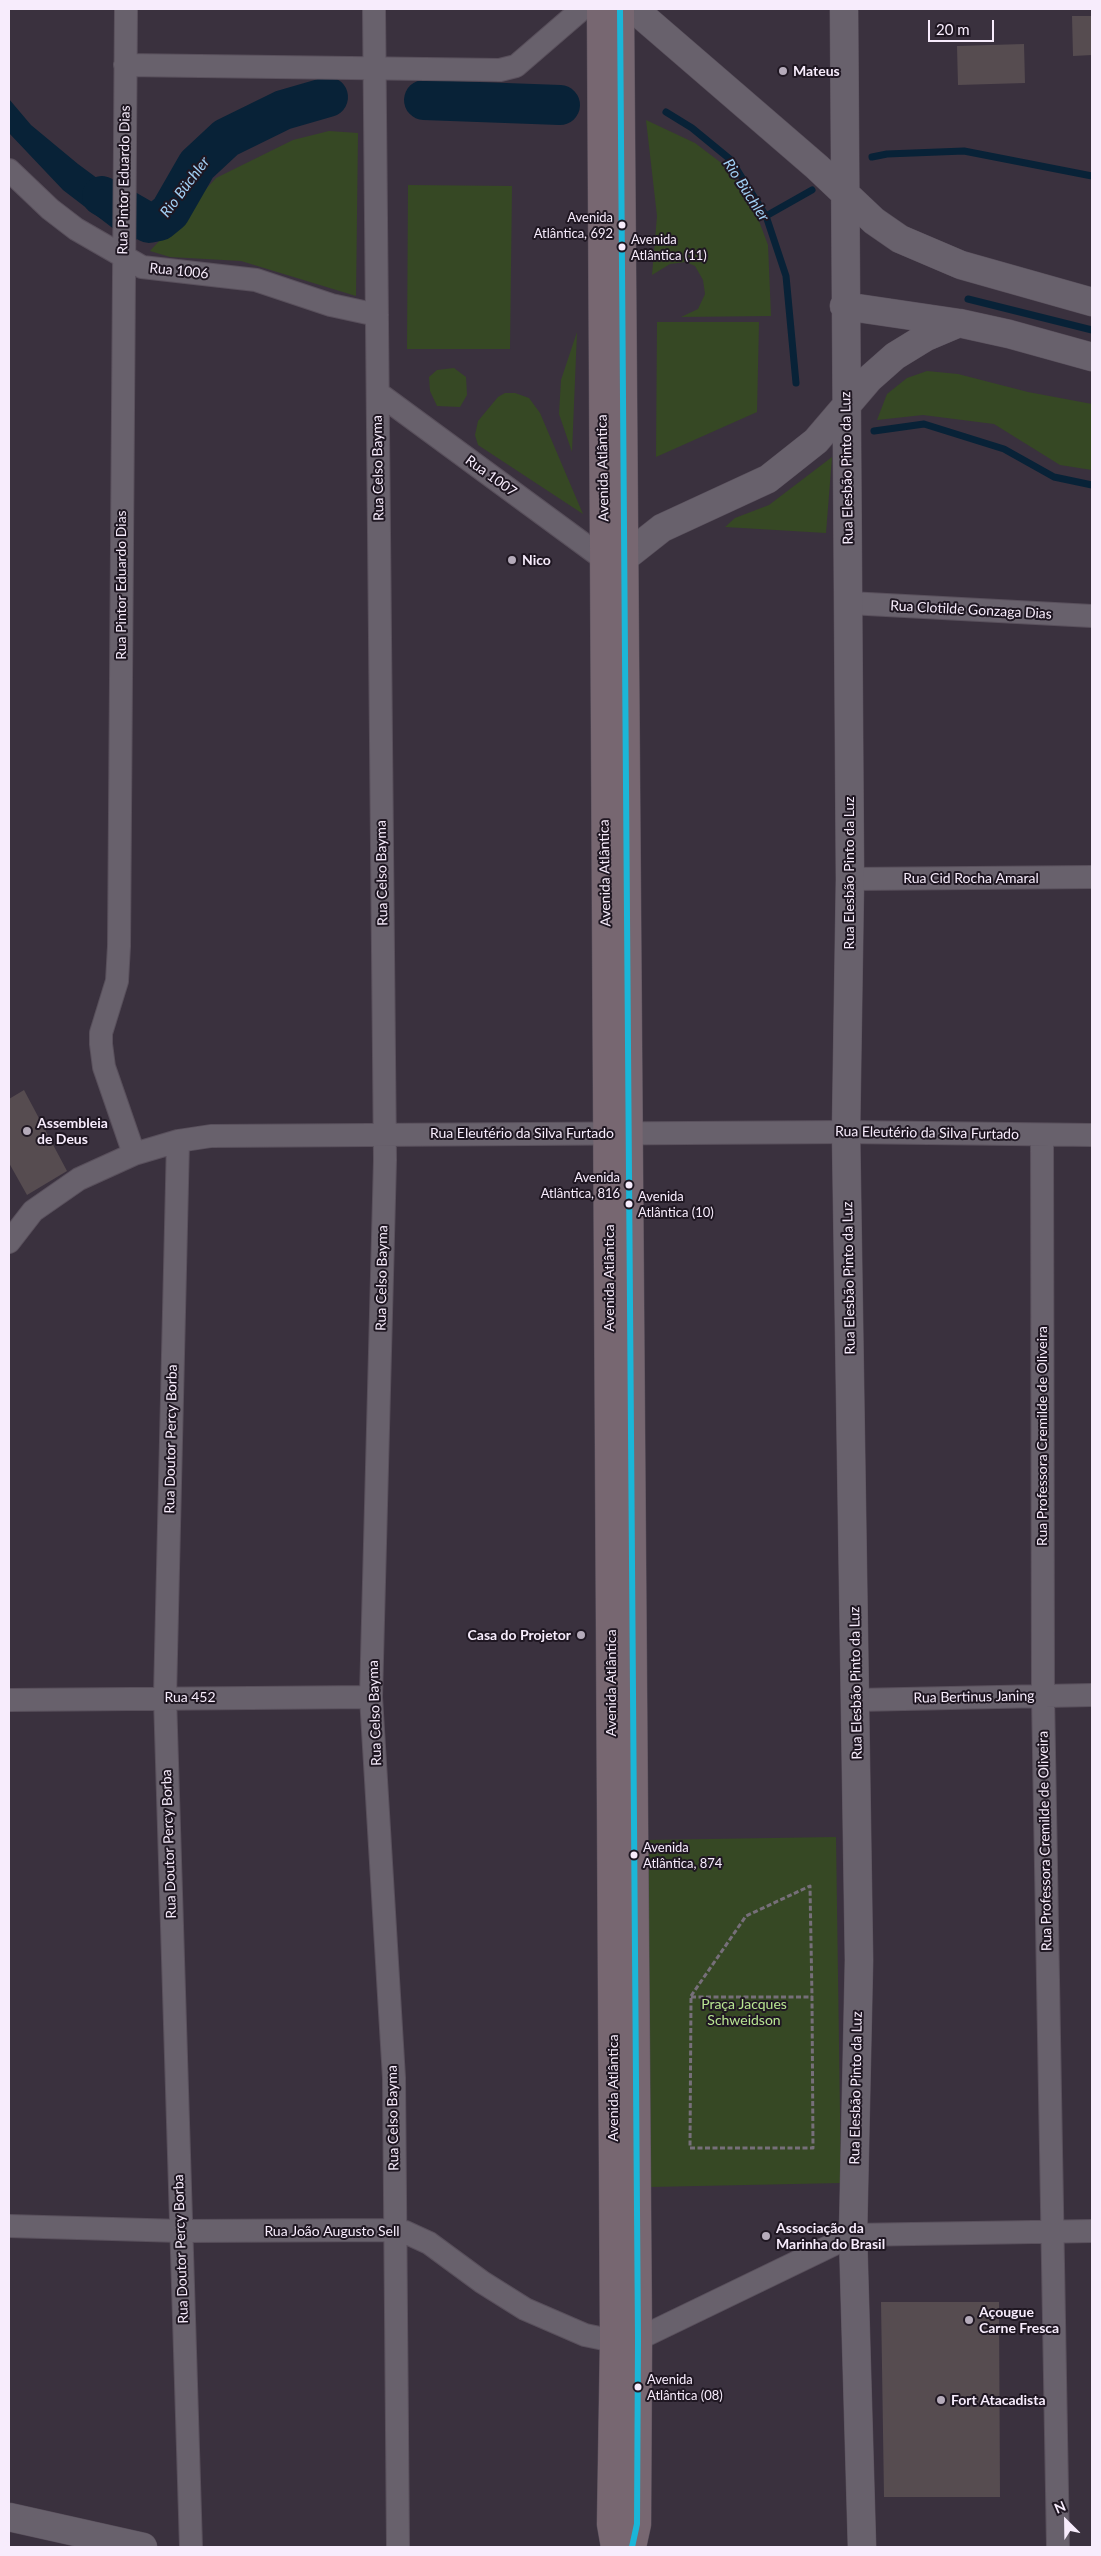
<!DOCTYPE html>
<html>
<head>
<meta charset="utf-8">
<style>
	body { margin:0 }
	#map { position:relative; width:1101px; height:2556px; overflow:hidden; background:#3a313e; font-family:Lato,sans-serif }
	canvas { display:block }
	.frame { position:absolute; inset:0; border:10px solid #f7ecfc; pointer-events:none }
	.north { position:absolute; left:1041px; top:2496px; width:50px; height:50px; -webkit-text-stroke:4px #1f1722; paint-order:stroke; rotate:337deg; font-size:14px; font-weight:700; line-height:20px; text-align:center; color:#f7ecfc }
	.north::after { content:''; display:block; margin:auto; width:18px; height:22px; background:#f7ecfc; clip-path:polygon(50% 0,100% 100%,50% 72%,0 100%) }
	.scale { position:absolute; left:928px; top:20px; width:66px; height:22px; box-sizing:border-box; border:2px solid #f7ecfc; border-top:0; padding-left:6px; font-size:15px; line-height:18px; white-space:nowrap; color:#f7ecfc; -webkit-text-stroke:4px #1f1722; paint-order:stroke }
</style>
</head>
<body>
<div id="map">
<canvas width="1101" height="2556"></canvas>
<div class="frame"></div>
<div class="north">N</div>
<div class="scale">20 m</div>
</div>
<script>
const context = document.querySelector('canvas').getContext('2d');
context.lineJoin = 'round';
function paint(path, color) { context.fillStyle = color; context.fill(path, 'evenodd'); }
const shape = rows => new Path2D(rows.map(r => 'M' + r).join(''));
function strokePath(path, color, width, dash) { context.strokeStyle = color; context.lineWidth = width; context.lineCap = dash ? 'butt' : 'round'; context.setLineDash(dash || []); context.stroke(path); }
function write(font, color, halo, rows, align = 'center') {
  context.font = font + ' Lato,sans-serif'; context.lineWidth = 4; context.setLineDash([]); context.textBaseline = 'middle'; context.strokeStyle = halo; context.fillStyle = color; for (const [text, x, y, turn = 0] of rows) {
    context.save(); context.translate(x, y); context.rotate((+turn || 0) * Math.PI / 180); context.textAlign = isNaN(turn) ? turn : align; if (halo) context.strokeText(text, 0, 0); context.fillText(text, 0, 0); context.restore();
  }
}
paint(shape([
	[646,120,695,143,728,168,759,221,768,245,771,316,681,317,698,309,705,294,703,280,695,266,686,262,670,264,652,275,657,216],
	[329,131,358,133,356,296,241,261,170,257,150,251,216,178,293,140],
	[408,185,512,186,510,349,407,349],
	[657,322,759,322,757,412,656,457],
	[577,332,572,452,559,414,561,380],
	[454,368,466,377,467,395,460,407,437,406,430,391,429,377,437,370],
	[927,371,958,374,1028,392,1092,404,1092,470,1060,465,994,424,923,415,877,420,887,394,907,378],
	[505,393,515,393,529,398,540,413,583,514,478,445,475,435,478,421,498,397],
	[832,457,826,533,725,527,735,518,769,505],
	[836,1837,841,2183,651,2187,646,1840]
]), '#364824');
paint(shape([
	[9,99,31,125,78,164,144,213,149,223,142,236,134,241,123,236,63,190,9,133]
]), '#082237');
strokePath(shape([
	[666,112,692,128,731,160,766,216,786,276,796,383],
	[872,157,887,154,964,151,1092,176],
	[766,216,812,190],
	[968,299,1092,330],
	[874,431,924,424,1004,449,1054,477,1092,485]
]), '#082237', 7);
strokePath(shape([
	[424,100,560,105],
	[102,196,149,223,159,221,170,212,197,165,226,138,283,110,328,97]
]), '#082237', 40);
paint(shape([
	[1072,16,1092,16,1092,55,1073,56],
	[1024,44,1025,83,958,85,957,46],
	[24,1090,67,1171,27,1195,9,1163,9,1099],
	[881,2302,999,2302,1000,2497,884,2497]
]), '#564c50');
const street = shape([
	[126,9,119,946,117,981,101,1033,101,1044,104,1067,134,1154],
	[374,9,385,1160,371,1697,394,2078,398,2547],
	[125,65,500,70,516,66,582,9],
	[9,170,50,209,76,229,142,267,256,280,331,305,377,315],
	[378,393,604,559],
	[849,603,1092,616],
	[850,879,1092,877],
	[1042,1135,1043,1696,1058,2547],
	[178,1141,165,1697,191,2547],
	[9,1242,33,1211,79,1179,134,1154,178,1141,211,1136,846,1132,1092,1135],
	[9,1700,371,1697],
	[857,1700,1092,1695],
	[9,2226,181,2231,395,2230,405,2232,429,2243,482,2282,525,2309,585,2335,614,2341,638,2339,853,2235,1092,2231]
]);
const secondary = shape([
	[634,9,817,167,874,221,900,239,961,265,1092,302],
	[844,9,850,879,846,1132,859,1960,853,2235,862,2547],
	[844,306,959,323,1009,334,1092,357],
	[605,559,624,558,662,528,768,479,816,441,869,379,895,356,926,337,959,323],
	[9,2517,143,2547]
]);
const primary = shape([
	[601,9,614,2341,611,2524,615,2547],
	[620,9,638,2339,637,2524,632,2547]
]);
strokePath(street, '#59505c', 24);
strokePath(secondary, '#59505c', 29);
strokePath(primary, '#59505c', 29);
strokePath(shape([
	[691,1996,746,1916,810,1886,812,1997],
	[691,1997,812,1997,813,2148,690,2148,691,1997]
]), '#766f79', 3, [5, 2.5]);
strokePath(street, '#68616c', 22);
strokePath(secondary, '#68616c', 28);
strokePath(primary, '#776771', 28);
strokePath(shape([
	[620,9,638,2339,637,2524,632,2547]
]), '#1ab6d8', 6);
for (const [x, y, r, color] of [
	[783,71,5,"#b5abba"],
	[622,225,4.5,"#f7ecfc"],
	[622,247,4.5,"#f7ecfc"],
	[512,560,5,"#b5abba"],
	[27,1131,5,"#b5abba"],
	[629,1185,4.5,"#f7ecfc"],
	[629,1204,4.5,"#f7ecfc"],
	[581,1635,5,"#b5abba"],
	[634,1855,4.5,"#f7ecfc"],
	[766,2236,5,"#b5abba"],
	[969,2320,5,"#b5abba"],
	[638,2387,4.5,"#f7ecfc"],
	[941,2400,5,"#b5abba"]
]) { const dot = new Path2D(); dot.arc(x, y, r, 0, 2 * Math.PI); context.fillStyle = color; context.fill(dot); strokePath(dot, '#1f1722', 2); }
write('13px', '#f7ecfc', '#1f1722', [
	["Avenida",613,218,"right"],
	["Atlântica, 692",613,234,"right"],
	["Avenida",631,240],
	["Atlântica (11)",631,256],
	["Avenida",620,1178,"right"],
	["Atlântica, 816",620,1194,"right"],
	["Avenida",638,1197],
	["Atlântica (10)",638,1213],
	["Avenida",643,1848],
	["Atlântica, 874",643,1864],
	["Avenida",647,2380],
	["Atlântica (08)",647,2396]
], 'left');
write('bold 14px', '#f7ecfc', '#1f1722', [
	["Mateus",793,71],
	["Nico",522,560],
	["Assembleia",37,1123],
	["de Deus",37,1139],
	["Casa do Projetor",571,1635,"right"],
	["Associação da",776,2228],
	["Marinha do Brasil",776,2244],
	["Açougue",979,2312],
	["Carne Fresca",979,2328],
	["Fort Atacadista",951,2400]
], 'left');
write('14px', '#f7ecfc', '#1f1722', [
	["Rua Pintor Eduardo Dias",124,180,-89],
	["Rua 1006",179,271,6],
	["Rua Celso Bayma",378,468,-91],
	["Avenida Atlântica",603,468,-91],
	["Rua Elesbão Pinto da Luz",847,468,-91],
	["Rua 1007",491,476,36],
	["Rua Pintor Eduardo Dias",121,585,-90],
	["Rua Clotilde Gonzaga Dias",971,610,3],
	["Rua Celso Bayma",382,873,-91],
	["Avenida Atlântica",605,873,-91],
	["Rua Elesbão Pinto da Luz",849,873,-90],
	["Rua Cid Rocha Amaral",971,878],
	["Rua Eleutério da Silva Furtado",522,1133],
	["Rua Eleutério da Silva Furtado",927,1133,1],
	["Rua Celso Bayma",382,1278,-89],
	["Avenida Atlântica",609,1278,-90],
	["Rua Elesbão Pinto da Luz",849,1278,-91],
	["Rua Professora Cremilde de Oliveira",1042,1436,-90],
	["Rua Doutor Percy Borba",171,1439,-89],
	["Avenida Atlântica",611,1683,-90],
	["Rua Elesbão Pinto da Luz",856,1683,-91],
	["Rua 452",190,1697],
	["Rua Bertinus Janing",974,1697,-1],
	["Rua Celso Bayma",375,1713,-92],
	["Rua Professora Cremilde de Oliveira",1045,1841,-91],
	["Rua Doutor Percy Borba",169,1844,-92],
	["Avenida Atlântica",613,2088,-90],
	["Rua Elesbão Pinto da Luz",856,2088,-89],
	["Rua Celso Bayma",393,2118,-91],
	["Rua João Augusto Sell",332,2231],
	["Rua Doutor Percy Borba",181,2249,-92]
]);
write('14px', '#b8e592', '#1f1722', [
	["Praça Jacques",744,2004],
	["Schweidson",744,2020]
]);
write('italic 15px', '#a1cff4', '#1f1722', [
	["Rio Büchler",185,187,-53],
	["Rio Büchler",746,190,57]
]);
</script>
</body>
</html>
